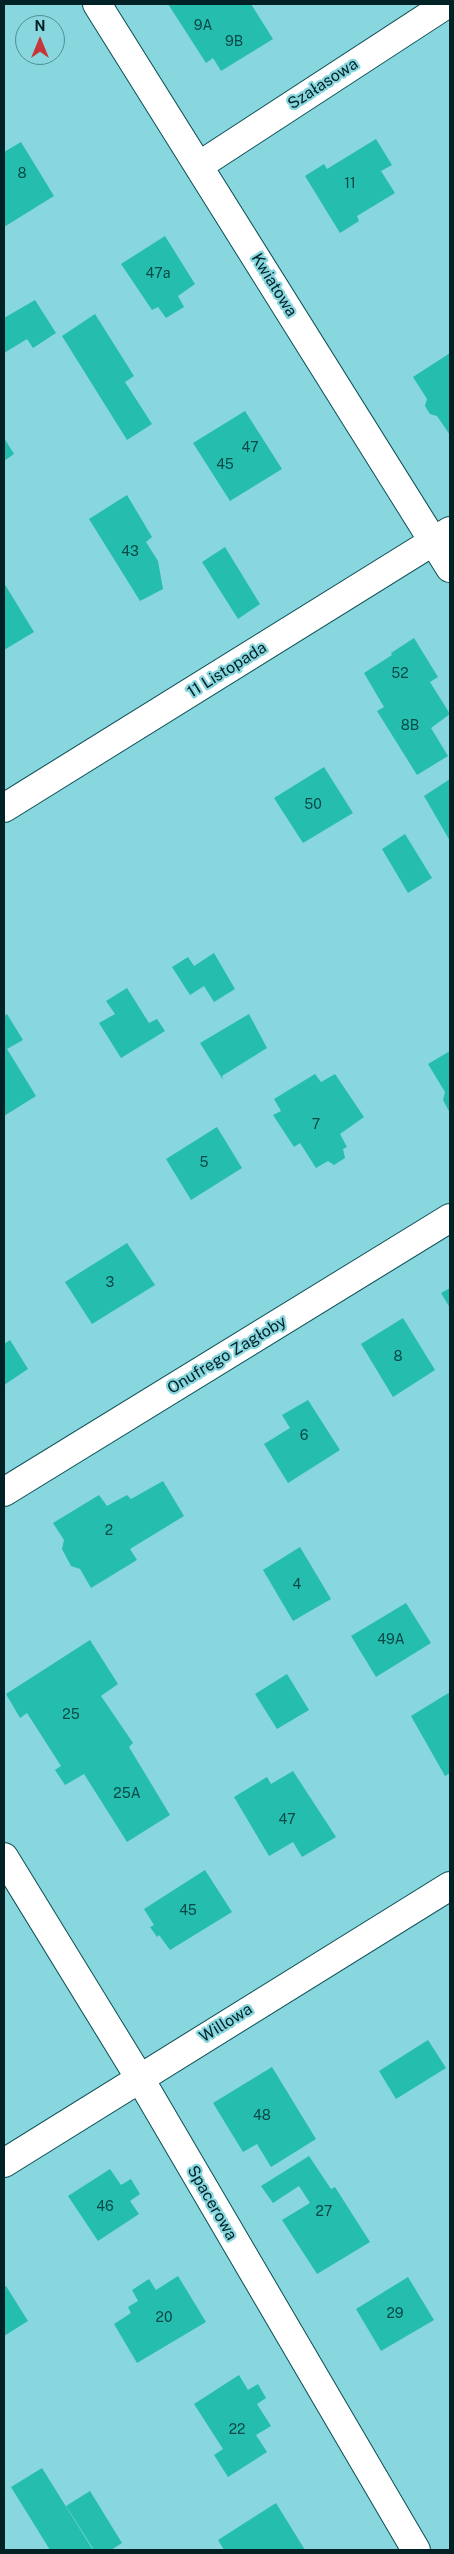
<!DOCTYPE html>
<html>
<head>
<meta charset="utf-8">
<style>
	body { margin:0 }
	#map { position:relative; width:454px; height:2554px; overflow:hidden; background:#88d6de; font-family:"Public Sans",sans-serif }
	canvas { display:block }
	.frame { position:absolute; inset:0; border:5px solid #002125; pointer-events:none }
	.north { position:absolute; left:15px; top:15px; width:50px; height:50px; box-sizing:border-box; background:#88d6de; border:1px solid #528e94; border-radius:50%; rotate:0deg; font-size:14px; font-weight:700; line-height:20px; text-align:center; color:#002125 }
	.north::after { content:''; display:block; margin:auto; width:18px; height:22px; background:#c6373b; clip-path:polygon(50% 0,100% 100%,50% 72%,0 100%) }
</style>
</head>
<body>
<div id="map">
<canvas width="454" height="2554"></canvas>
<div class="frame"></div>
<div class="north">N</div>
</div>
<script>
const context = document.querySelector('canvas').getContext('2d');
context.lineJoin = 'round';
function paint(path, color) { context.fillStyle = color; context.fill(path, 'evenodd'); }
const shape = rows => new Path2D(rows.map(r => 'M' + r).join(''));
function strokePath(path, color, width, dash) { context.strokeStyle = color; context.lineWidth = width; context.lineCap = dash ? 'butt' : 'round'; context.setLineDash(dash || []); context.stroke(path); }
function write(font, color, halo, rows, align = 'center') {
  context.font = font + ' "Public Sans",sans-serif'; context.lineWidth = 4.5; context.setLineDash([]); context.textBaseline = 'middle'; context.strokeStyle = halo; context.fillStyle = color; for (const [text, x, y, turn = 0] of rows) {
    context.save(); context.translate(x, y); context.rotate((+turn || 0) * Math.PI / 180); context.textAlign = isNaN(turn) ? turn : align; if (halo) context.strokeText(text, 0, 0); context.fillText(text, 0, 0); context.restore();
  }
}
paint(shape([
	[168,4,251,4,273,39,221,71,213,58,206,63],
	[376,139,392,165,381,171,395,193,357,216,359,221,340,233,305,176,324,164,327,169],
	[21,142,54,196,4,227,4,152],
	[165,236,195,284,178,296,184,307,166,318,158,307,152,310,121,264],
	[35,300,56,333,33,348,27,339,4,353,4,318],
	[95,314,134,376,125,382,152,424,127,440,62,336],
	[450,353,450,435,437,416,430,414,425,406,427,399,413,377],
	[245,411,282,469,230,501,193,443],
	[4,438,14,454,4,461],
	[127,495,152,537,146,542,158,561,163,589,140,601,89,519],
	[225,547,260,604,238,619,202,562],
	[4,583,34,632,4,650],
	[414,638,438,677,430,682,450,714,431,728,448,756,417,775,377,711,384,707,364,673,392,655,391,653],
	[324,767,353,813,303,843,274,798],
	[450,779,450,841,424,796],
	[405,834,432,878,408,893,382,849],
	[214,953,235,989,214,1002,204,986,190,995,172,967,188,957,194,966],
	[127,988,149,1023,157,1019,165,1031,121,1058,99,1023,115,1014,106,1001],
	[7,1014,23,1040,7,1049,36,1096,4,1116,4,1016],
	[249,1014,267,1048,222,1076,223,1080,200,1043],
	[450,1051,450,1113,443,1100,445,1092,428,1064],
	[315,1074,321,1082,335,1074,364,1117,340,1134,347,1147,343,1149,345,1158,334,1165,328,1161,316,1168,300,1143,294,1147,273,1115,281,1111,274,1099],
	[217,1127,242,1168,191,1200,166,1159],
	[127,1243,155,1285,92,1324,65,1282],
	[450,1288,450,1308,441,1293],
	[403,1318,435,1370,393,1397,361,1344],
	[10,1340,28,1369,4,1385,4,1344],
	[308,1400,340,1450,288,1483,264,1444,290,1428,282,1415],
	[163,1481,184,1516,130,1549,137,1560,91,1588,80,1569,71,1566,62,1549,64,1540,53,1523,99,1495,107,1506,127,1495,131,1499],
	[300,1547,331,1599,293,1621,263,1570],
	[406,1603,431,1643,376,1677,351,1636],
	[90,1640,118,1684,101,1696,133,1743,129,1747,170,1815,127,1842,84,1774,65,1785,55,1770,61,1766,27,1713,20,1718,6,1694],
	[287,1674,309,1710,277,1729,255,1694],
	[450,1692,450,1773,445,1776,411,1716],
	[293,1771,336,1837,302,1857,293,1842,269,1856,234,1797,267,1777,271,1784],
	[205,1870,232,1912,170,1950,159,1935,157,1937,150,1927,154,1925,144,1909],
	[428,2040,446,2068,396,2099,379,2071],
	[272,2067,316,2139,271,2167,257,2144,243,2152,213,2103],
	[309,2156,331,2189,335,2187,370,2242,317,2274,282,2220,310,2203,299,2186,273,2203,261,2186],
	[110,2169,121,2185,131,2179,140,2194,130,2201,139,2214,98,2241,68,2196],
	[178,2276,206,2322,137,2363,114,2324,131,2313,128,2307,138,2301,132,2290,149,2279,156,2290],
	[408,2277,434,2320,381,2351,356,2309],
	[6,2286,28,2321,4,2336,4,2287],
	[239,2375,248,2390,258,2384,266,2398,257,2404,271,2426,256,2435,267,2452,228,2477,214,2455,223,2449,194,2404],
	[42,2468,93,2550,50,2550,11,2487],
	[90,2491,122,2543,111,2550,94,2550,66,2506],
	[276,2503,305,2550,224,2550,218,2540]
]), '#25beae');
const minor = shape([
	[97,4,450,568],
	[200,165,447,4],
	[4,808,450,531],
	[4,1492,450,1218],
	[4,1857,139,2077,416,2550],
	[4,2163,450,1886]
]);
strokePath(minor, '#0b4e54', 30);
strokePath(minor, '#fff', 28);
write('14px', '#094847', null, [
	["9A",203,26],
	["9B",234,42],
	["8",22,174],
	["11",350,184],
	["47a",158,274],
	["47",250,448],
	["45",225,465],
	["43",130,552],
	["52",400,674],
	["8B",410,726],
	["50",313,805],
	["7",316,1125],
	["5",204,1163],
	["3",110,1283],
	["8",398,1357],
	["6",304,1436],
	["2",109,1531],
	["4",297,1585],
	["49A",391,1640],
	["25",71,1715],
	["25A",127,1794],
	["47",287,1820],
	["45",188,1911],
	["48",262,2116],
	["46",105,2207],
	["27",324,2212],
	["29",395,2314],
	["20",164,2318],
	["22",237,2430]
]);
write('16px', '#002125', '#88d6de', [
	["Szałasowa",323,84,-33],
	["Kwiatowa",274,285,58],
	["11 Listopada",227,670,-32],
	["Onufrego Zagłoby",227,1355,-31],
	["Willowa",226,2023,-32],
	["Spacerowa",212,2203,60]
]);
</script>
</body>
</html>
